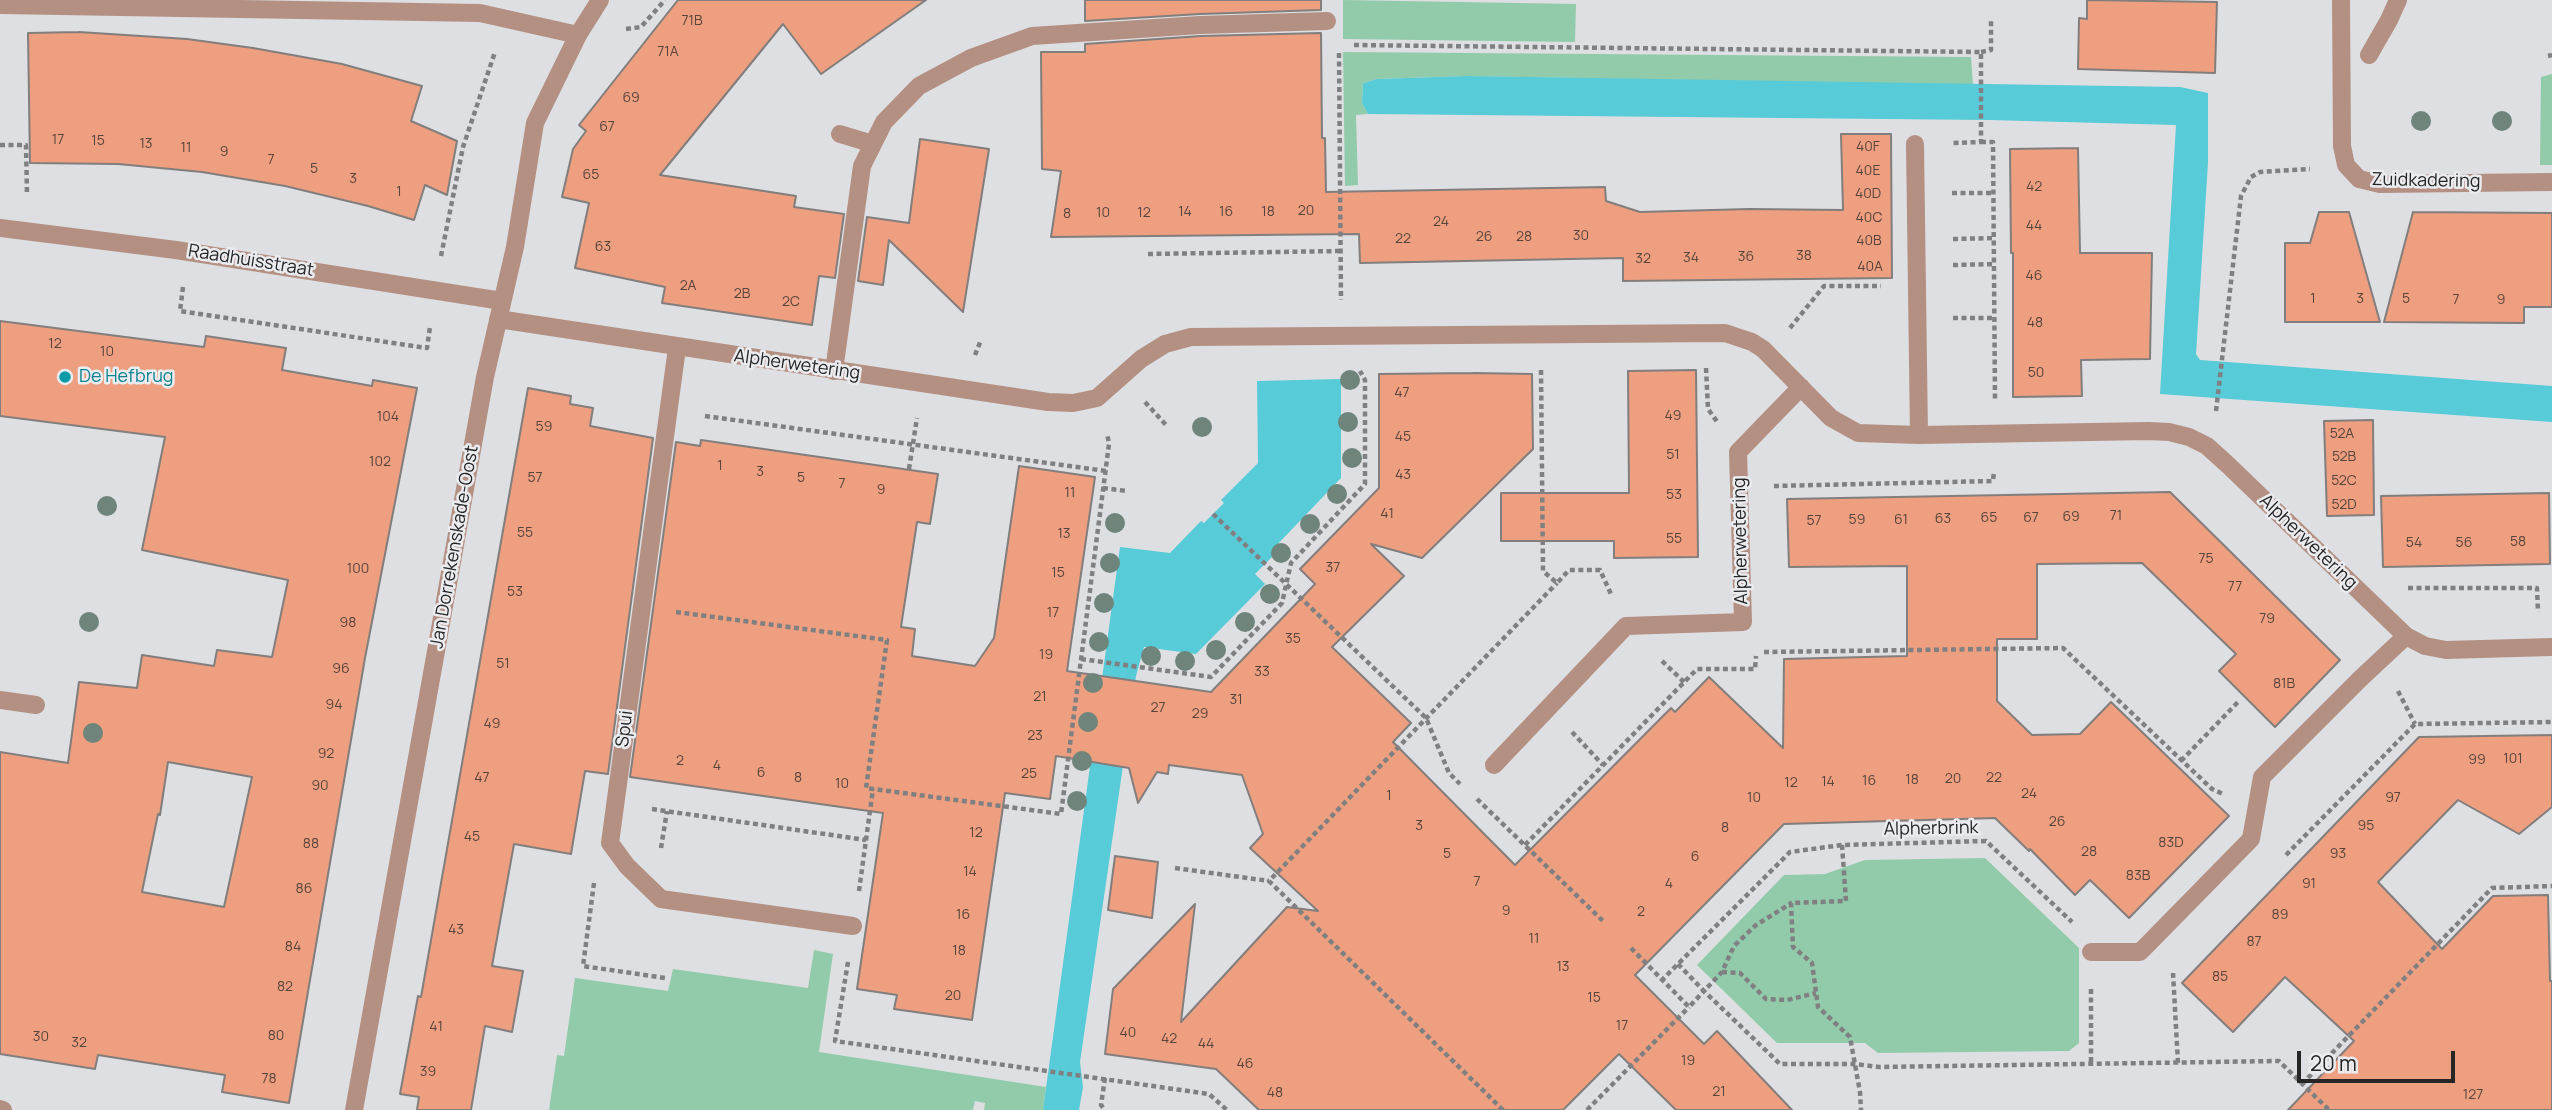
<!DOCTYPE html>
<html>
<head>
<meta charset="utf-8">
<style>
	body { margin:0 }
	#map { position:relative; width:2552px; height:1110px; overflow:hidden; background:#dedfe2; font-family:Manrope,sans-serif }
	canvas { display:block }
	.scale { position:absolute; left:2297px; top:1051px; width:158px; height:32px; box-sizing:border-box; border:4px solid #262627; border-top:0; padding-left:9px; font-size:21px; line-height:24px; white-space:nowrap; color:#262627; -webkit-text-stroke:5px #ebecf0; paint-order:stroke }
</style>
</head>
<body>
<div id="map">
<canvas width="2552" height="1110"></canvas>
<div class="scale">20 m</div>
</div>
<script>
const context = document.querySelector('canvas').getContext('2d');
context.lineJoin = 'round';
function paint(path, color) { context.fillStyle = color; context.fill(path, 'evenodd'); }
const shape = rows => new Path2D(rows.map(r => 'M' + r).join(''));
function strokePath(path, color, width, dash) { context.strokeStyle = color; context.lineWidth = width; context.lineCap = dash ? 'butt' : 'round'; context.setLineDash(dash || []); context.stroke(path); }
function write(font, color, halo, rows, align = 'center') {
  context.font = font + ' Manrope,sans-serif'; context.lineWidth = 5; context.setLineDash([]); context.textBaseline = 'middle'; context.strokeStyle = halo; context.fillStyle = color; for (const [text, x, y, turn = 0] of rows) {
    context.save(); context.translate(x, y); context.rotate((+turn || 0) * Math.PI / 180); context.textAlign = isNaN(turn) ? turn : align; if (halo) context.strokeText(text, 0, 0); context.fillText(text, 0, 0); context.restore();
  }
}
paint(shape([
	[1343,0,1576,4,1575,42,1343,39],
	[1343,52,1971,57,1973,85,1467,76,1377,79,1363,83,1362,103,1368,114,1356,115,1358,185,1345,186],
	[2552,74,2552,165,2540,165,2541,77],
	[1985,858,2079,948,2079,1043,2069,1051,1878,1053,1865,1043,1777,1043,1697,965,1784,875,1825,874,1865,860],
	[814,950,833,954,819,1052,1046,1087,1043,1110,984,1110,985,1103,975,1101,973,1110,549,1110,557,1055,564,1056,575,978,668,991,673,969,808,988]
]), '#92cbaa');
paint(shape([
	[1467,76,2180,87,2208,93,2208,162,2196,354,2200,360,2552,386,2552,422,2160,394,2176,125,1989,120,1368,114,1362,103,1363,83,1367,82,1377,79],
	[1341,379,1341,478,1273,549,1273,556,1255,574,1265,584,1196,654,1144,647,1136,676,1080,1062,1083,1087,1079,1110,1043,1110,1120,547,1170,553,1201,521,1204,523,1224,503,1221,500,1258,463,1257,381]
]), '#57cbd7');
const building = shape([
	[678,0,926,0,821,74,783,24,660,175,796,196,794,207,844,214,835,278,819,276,812,325,662,303,665,287,575,268,589,203,562,197,573,149,586,131,579,125,678,0],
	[1085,0,1321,0,1321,10,1200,14,1085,21,1085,0],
	[2087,0,2217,2,2215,73,2078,69,2079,18,2087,19,2087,0],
	[79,32,187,39,253,48,342,64,422,86,411,121,457,141,447,195,425,185,414,220,368,206,285,186,202,172,118,164,30,163,28,33,79,32],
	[1321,33,1322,138,1325,138,1326,192,1605,187,1606,201,1640,212,1749,209,1843,210,1841,134,1891,134,1892,278,1623,281,1623,258,1360,263,1359,234,1051,237,1061,171,1042,169,1041,52,1085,52,1085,44,1201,36,1321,33],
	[920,139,989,149,963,312,889,240,883,285,858,281,867,217,909,223,920,139],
	[2078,148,2080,253,2152,253,2150,359,2081,360,2082,396,2013,397,2013,253,2011,253,2010,149,2078,148],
	[2319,212,2349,212,2380,322,2285,322,2285,243,2310,243,2319,212],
	[2413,212,2552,213,2552,307,2524,307,2524,323,2384,322,2413,212],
	[0,321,204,347,206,336,286,348,282,370,372,386,373,380,417,388,365,658,289,1103,222,1092,225,1075,98,1055,95,1069,0,1054,0,752,68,763,79,682,137,688,142,655,214,666,217,650,272,657,288,580,142,550,165,437,0,416,0,321],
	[168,762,252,777,224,907,142,892,158,814,160,815,168,762],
	[1696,370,1698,557,1614,558,1614,541,1501,541,1501,493,1629,493,1628,371,1696,370],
	[1473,373,1532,374,1533,449,1422,558,1371,544,1404,576,1332,647,1411,723,1393,742,1515,865,1671,708,1675,712,1709,677,1783,748,1784,659,1907,656,1907,566,1789,567,1787,499,2170,492,2340,660,2275,727,2219,671,2236,654,2142,563,2037,564,2037,639,1997,639,1997,701,2032,735,2080,734,2111,702,2229,816,2129,918,2090,880,2075,895,2030,849,2029,851,1995,818,1784,824,1635,975,1704,1044,1717,1031,1792,1110,1676,1110,1619,1054,1563,1110,1259,1110,1216,1069,1105,1054,1113,989,1195,904,1181,1022,1287,907,1318,911,1250,848,1263,834,1242,775,1169,765,1168,774,1157,772,1138,803,1129,768,1056,756,1050,799,1005,793,972,1020,894,1009,897,995,857,989,883,813,630,777,676,442,700,446,701,440,938,474,930,524,917,522,901,627,915,629,912,656,975,666,994,638,1019,466,1095,477,1067,671,1211,692,1315,584,1300,569,1379,488,1379,374,1473,373],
	[528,388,571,396,570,404,593,408,590,426,653,438,608,774,585,771,571,854,514,844,492,966,523,971,512,1032,485,1026,471,1110,417,1110,419,1097,400,1094,418,996,421,997,528,388],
	[2373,420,2374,515,2327,516,2324,421,2373,420],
	[2549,493,2550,564,2383,567,2381,496,2549,493],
	[2552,735,2552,807,2519,834,2458,800,2378,882,2442,949,2493,896,2548,895,2550,981,2552,981,2552,1110,2288,1110,2354,1041,2285,977,2233,1032,2182,983,2419,737,2552,735],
	[1115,856,1158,862,1152,918,1108,910,1115,856]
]);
paint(building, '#ee9f7f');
strokePath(building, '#827e7d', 2);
strokePath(shape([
	[626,29,641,27,665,0],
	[1354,45,1981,52,1981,142,1951,143],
	[1981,52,1991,50,1991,18],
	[1339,53,1341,300],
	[2548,56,2552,55],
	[1981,142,1993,142,1995,399],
	[0,145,26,145,27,194],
	[1952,193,1994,193],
	[1953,239,1994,238],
	[1148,254,1341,251],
	[441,256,463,147,495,52],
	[1953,265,1994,264],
	[183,287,180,311,427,348,430,327],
	[1953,318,1994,318],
	[1790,328,1824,286,1881,286],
	[975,355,981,340],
	[1706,368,1708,409,1718,423],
	[1541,370,1543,571,1557,583,1569,570,1600,570,1611,594],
	[1145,402,1166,425],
	[2216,411,2241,196,2251,177,2260,172,2310,169],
	[705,416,1106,471],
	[909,469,917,418],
	[1774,486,1993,481,1994,471],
	[1103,488,1127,491],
	[1213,514,1426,718,1449,773,1460,784],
	[2408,588,2537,588,2538,612],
	[676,612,887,640,866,788,1061,814,1109,444,1107,433],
	[1764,652,2063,648,2212,789,2223,794],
	[1081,659,1211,677,1282,603,1291,563,1365,484,1365,380,1360,371],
	[1662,661,1684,682],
	[2398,691,2415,724],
	[1572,732,1603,765],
	[2181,761,2238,702],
	[1477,799,1603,921],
	[652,809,866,840],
	[1525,845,1697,669,1755,669,1756,656],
	[1842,845,1846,901,1791,903,1793,947,1812,963,1818,1007,1850,1037,1860,1092,1861,1110],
	[661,848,667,811],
	[2286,855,2415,724,2552,722],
	[1175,868,1269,881],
	[594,883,583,966,665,978],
	[859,891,873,789],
	[1631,948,1689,1007,1704,991,1780,1064,1855,1064,1879,1067,2279,1061,2329,1110],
	[848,962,835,1041,1209,1094,1227,1110],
	[1678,964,1704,991,1722,972,1734,946,1756,925,1790,904],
	[1722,972,1740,973,1766,999,1787,1000,1816,993],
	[2173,973,2178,1063],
	[1661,981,1790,852,1842,845,1986,841,2072,922],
	[2091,989,2091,1065],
	[1105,1078,1101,1105,1105,1110],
	[2302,1084,2492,888,2552,886],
	[1503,1110,1269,881,1557,583],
	[1587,1110,1689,1007]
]), '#808082', 4.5, [5, 3.5]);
strokePath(shape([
	[2369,55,2389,20,2398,0],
	[840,134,873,144],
	[1915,144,1919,435],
	[834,371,862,166,884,122,919,86,971,58,1032,36,1200,25,1327,21]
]), '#b49083', 18);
strokePath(shape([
	[2341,0,2342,146,2346,165,2359,179,2380,184,2552,182],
	[0,5,480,13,578,35],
	[0,228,176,250,502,301],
	[498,319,1048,402,1073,403,1097,398,1141,359,1165,344,1191,337,1725,333,1752,342,1763,349,1831,418,1858,433,1919,435,2148,431,2169,432,2189,437,2207,446,2228,465,2406,636,2425,646,2446,650,2552,647],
	[677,348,610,843,627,866,661,899,853,926],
	[0,700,36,705],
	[1494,765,1626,626,1743,622,1738,452,1801,387],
	[2091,952,2140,952,2148,944,2251,839,2262,777,2360,679,2406,636],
	[0,1109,3,1110],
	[354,1110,485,377,515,247,535,123,578,35,600,0]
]), '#b49083', 18);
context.fillStyle = '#6f847b';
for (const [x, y] of [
	[2421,121],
	[2502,121],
	[1350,380],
	[1348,422],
	[1202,427],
	[1352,458],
	[1337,494],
	[107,506],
	[1115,523],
	[1310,524],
	[1281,553],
	[1110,563],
	[1270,594],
	[1104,603],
	[89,622],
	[1245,622],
	[1099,642],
	[1216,650],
	[1151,656],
	[1185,661],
	[1093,683],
	[1088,722],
	[93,733],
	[1082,761],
	[1077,801]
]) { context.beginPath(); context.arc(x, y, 10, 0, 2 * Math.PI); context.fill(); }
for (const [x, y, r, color] of [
	[65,377,7,"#0f9aa8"]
]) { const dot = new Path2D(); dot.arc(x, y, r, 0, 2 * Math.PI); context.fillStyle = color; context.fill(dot); strokePath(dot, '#ebecf0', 2.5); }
write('14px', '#58443d', null, [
	["71B",692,21],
	["71A",668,52],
	["69",631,98],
	["67",607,127],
	["17",58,140],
	["15",98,141],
	["13",146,144],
	["40F",1868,147],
	["11",186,148],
	["9",224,152],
	["7",271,160],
	["5",314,169],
	["40E",1868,171],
	["65",591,175],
	["3",353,179],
	["42",2034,187],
	["1",399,192],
	["40D",1868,194],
	["20",1306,211],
	["14",1185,212],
	["16",1226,212],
	["18",1268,212],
	["10",1103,213],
	["12",1144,213],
	["8",1067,214],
	["40C",1869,218],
	["24",1441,222],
	["44",2034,226],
	["30",1581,236],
	["26",1484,237],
	["28",1524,237],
	["22",1403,239],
	["40B",1869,241],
	["63",603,247],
	["38",1804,256],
	["36",1746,257],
	["34",1691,258],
	["32",1643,259],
	["40A",1870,267],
	["46",2034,276],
	["2A",688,286],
	["2B",742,294],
	["1",2313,299],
	["3",2360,299],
	["5",2406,299],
	["7",2456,300],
	["9",2501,300],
	["2C",791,302],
	["48",2035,323],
	["12",55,344],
	["10",107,352],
	["50",2036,373],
	["47",1402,393],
	["49",1673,416],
	["104",388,417],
	["59",544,427],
	["52A",2342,434],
	["45",1403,437],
	["51",1673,455],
	["52B",2344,457],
	["102",380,462],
	["1",720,466],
	["3",760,472],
	["43",1403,475],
	["57",535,478],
	["5",801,478],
	["52C",2344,481],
	["7",842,484],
	["9",881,490],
	["11",1070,493],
	["53",1674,495],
	["52D",2344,505],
	["41",1387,514],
	["71",2116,516],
	["69",2071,517],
	["65",1989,518],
	["67",2031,518],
	["63",1943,519],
	["59",1857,520],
	["61",1901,520],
	["57",1814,521],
	["55",525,533],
	["13",1064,534],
	["55",1674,539],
	["58",2518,542],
	["54",2414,543],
	["56",2464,543],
	["75",2206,559],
	["37",1333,568],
	["100",358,569],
	["15",1058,573],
	["77",2235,587],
	["53",515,592],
	["17",1053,613],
	["79",2267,619],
	["98",348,623],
	["35",1293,639],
	["19",1046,655],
	["51",503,664],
	["96",341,669],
	["33",1262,672],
	["81B",2284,684],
	["21",1040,697],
	["31",1236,700],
	["94",334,705],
	["27",1158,708],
	["29",1200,714],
	["49",492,724],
	["23",1035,736],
	["92",326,754],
	["101",2513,759],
	["99",2477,760],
	["2",680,761],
	["4",717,766],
	["6",761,773],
	["25",1029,774],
	["47",482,778],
	["8",798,778],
	["22",1994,778],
	["20",1953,779],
	["18",1912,780],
	["16",1869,781],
	["14",1828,782],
	["12",1791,783],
	["10",842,784],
	["90",320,786],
	["24",2029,794],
	["1",1389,796],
	["10",1754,798],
	["97",2393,798],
	["26",2057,822],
	["3",1419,826],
	["95",2366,826],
	["8",1725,828],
	["12",976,833],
	["45",472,837],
	["83D",2171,843],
	["88",311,844],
	["28",2089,852],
	["5",1447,854],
	["93",2338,854],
	["6",1695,857],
	["14",970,872],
	["83B",2138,876],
	["7",1477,882],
	["4",1669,884],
	["91",2309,884],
	["86",304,889],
	["9",1506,911],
	["2",1641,912],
	["16",963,915],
	["89",2280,915],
	["43",456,930],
	["11",1534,939],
	["87",2254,942],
	["84",293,947],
	["18",959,951],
	["13",1563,967],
	["85",2220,977],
	["82",285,987],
	["20",953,996],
	["15",1594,998],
	["17",1622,1026],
	["41",436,1027],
	["40",1128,1033],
	["80",276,1036],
	["30",41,1037],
	["42",1169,1039],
	["32",79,1043],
	["44",1206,1044],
	["19",1688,1061],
	["46",1245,1064],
	["39",428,1072],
	["78",269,1079],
	["21",1719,1092],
	["48",1275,1093],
	["127",2473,1095]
]);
write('18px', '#262627', '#ebecf0', [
	["Zuidkadering",2426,181,1],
	["Raadhuisstraat",251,261,9],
	["Alpherwetering",797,365,8],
	["Alpherwetering",1741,541,-91],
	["Alpherwetering",2308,542,44],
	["Jan Dorrekenskade-Oost",455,547,-80],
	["Spui",625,729,-83],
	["Alpherbrink",1931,829,-1]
]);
write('18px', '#0d838f', '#ebecf0', [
	["De Hefbrug",79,377]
], 'left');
</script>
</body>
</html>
